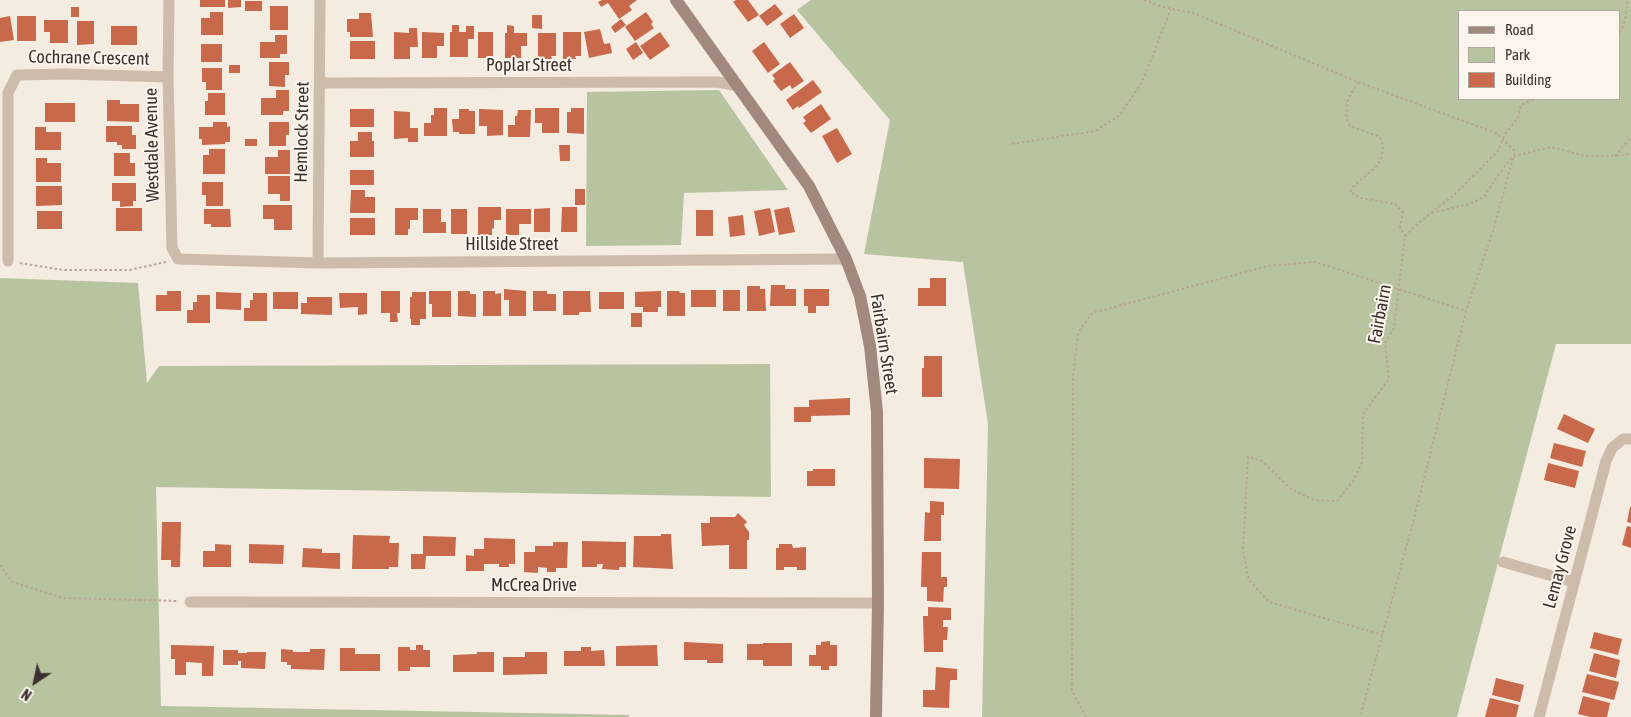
<!DOCTYPE html>
<html>
<head>
<meta charset="utf-8">
<style>
	body { margin:0 }
	#map { position:relative; width:1631px; height:717px; overflow:hidden; background:#f4ebe1; font-family:"Asap Condensed",sans-serif }
	canvas { display:block }
	.legend { position:absolute; left:1458px; top:10px; width:162px; height:90px; box-sizing:border-box; background:#fbf5ee; border:1px solid #aea6a0; margin:0; padding:6px 9px; list-style:none; font-size:15px; color:#3b302b }
	.legend li { display:flex; align-items:center; gap:10px; height:25px }
	.legend b { width:25px; border:1px solid #aea6a0 }
	.north { position:absolute; left:10px; top:657px; width:50px; height:50px; -webkit-text-stroke:4px #fbf5ee; paint-order:stroke; rotate:214deg; font-size:14px; font-weight:700; line-height:20px; text-align:center; color:#3b302b }
	.north::after { content:''; display:block; margin:auto; width:18px; height:22px; background:#3b302b; clip-path:polygon(50% 0,100% 100%,50% 72%,0 100%) }
</style>
</head>
<body>
<div id="map">
<canvas width="1631" height="717"></canvas>
<ul class="legend">
<li><b style="height:6px;background:#a18a7d"></b>Road</li>
<li><b style="height:14px;background:#b8c4a0"></b>Park</li>
<li><b style="height:14px;background:#c8694b"></b>Building</li>
</ul>
<div class="north">N</div>
</div>
<script>
const context = document.querySelector('canvas').getContext('2d');
context.lineJoin = 'round';
function paint(path, color) { context.fillStyle = color; context.fill(path, 'evenodd'); }
const shape = rows => new Path2D(rows.map(r => 'M' + r).join(''));
function strokePath(path, color, width, dash) { context.strokeStyle = color; context.lineWidth = width; context.lineCap = dash ? 'butt' : 'round'; context.setLineDash(dash || []); context.stroke(path); }
function write(font, color, halo, rows, align = 'center') {
  context.font = font + ' "Asap Condensed",sans-serif'; context.lineWidth = 4; context.setLineDash([]); context.textBaseline = 'middle'; context.strokeStyle = halo; context.fillStyle = color; for (const [text, x, y, turn = 0] of rows) {
    context.save(); context.translate(x, y); context.rotate((+turn || 0) * Math.PI / 180); context.textAlign = isNaN(turn) ? turn : align; if (halo) context.strokeText(text, 0, 0); context.fillText(text, 0, 0); context.restore();
  }
}
paint(shape([
	[811,0,1631,0,1631,344,1556,344,1457,717,982,717,988,424,963,262,864,254,890,120,797,10],
	[1460,11,1620,11,1620,99,1460,99],
	[719,90,788,190,684,193,681,245,586,246,587,92],
	[0,278,138,283,147,383,159,366,770,364,771,497,156,487,161,706,629,715,629,717,0,717]
]), '#b8c4a0');
paint(shape([
	[200,0,225,0,225,7,200,7],
	[228,0,241,0,241,7,228,8],
	[602,0,637,0,629,6,632,10,619,19,608,3,601,7,598,2],
	[736,0,748,0,759,15,748,22,733,2],
	[245,1,262,1,262,11,245,11],
	[775,4,783,14,767,26,759,16],
	[270,6,288,6,288,30,270,30],
	[71,7,79,7,79,17,71,17],
	[210,12,223,12,223,35,201,35,201,18,210,18],
	[646,12,653,22,651,24,654,28,635,41,625,27],
	[359,13,371,13,373,37,350,37,350,32,347,32,347,19,359,19],
	[794,14,804,28,790,38,780,24],
	[532,15,542,15,542,29,532,28],
	[10,16,14,40,0,42,0,18],
	[17,16,36,16,36,41,17,41],
	[621,19,626,25,615,33,611,27],
	[44,20,68,20,68,43,50,43,50,32,44,32],
	[77,21,94,21,94,44,77,45],
	[452,25,459,25,459,32,466,32,466,26,474,26,474,39,468,39,468,57,450,57,450,32,452,32],
	[507,25,514,26,514,33,527,33,527,46,521,46,521,58,505,58,505,33,507,33],
	[111,26,137,26,137,45,111,45],
	[409,28,417,28,418,47,410,47,410,59,394,59,394,32,409,33],
	[600,29,604,44,610,43,612,53,589,58,584,32],
	[422,32,444,33,444,46,437,46,437,58,422,58],
	[478,32,493,32,493,58,478,58],
	[563,32,581,32,581,56,575,56,576,59,563,59],
	[660,32,670,46,650,60,640,46],
	[538,33,556,33,556,56,551,56,552,59,538,59],
	[275,35,287,35,287,54,280,54,280,58,260,58,260,42,275,42],
	[350,41,375,41,375,59,350,59],
	[636,42,643,53,633,60,626,49],
	[764,42,780,64,768,73,752,51],
	[201,44,222,44,222,62,201,62],
	[269,62,289,62,289,75,285,75,285,87,269,86],
	[790,62,804,81,792,89,790,85,781,91,773,81,775,79,772,75],
	[229,65,240,65,240,73,229,73],
	[202,68,222,68,222,90,206,90,206,82,202,82],
	[813,80,822,92,799,108,798,106,793,110,786,100],
	[276,90,289,90,289,111,283,111,283,115,261,115,261,98,276,98],
	[208,93,225,93,225,115,205,115,205,101,208,101],
	[107,100,120,100,120,104,139,104,139,122,107,121],
	[45,103,75,103,75,122,45,122],
	[821,104,831,119,811,133,803,123,806,121,803,117],
	[434,108,447,108,447,136,424,136,424,123,431,123,431,115,434,115],
	[535,108,559,108,559,133,542,133,542,123,535,123],
	[571,108,584,108,584,134,567,133,567,112,571,112],
	[350,109,374,109,374,127,350,127],
	[459,109,469,109,469,111,475,111,475,134,459,134,459,132,453,132,452,119,459,119],
	[479,109,503,110,503,135,487,136,487,126,479,126],
	[518,110,531,110,530,137,508,137,508,125,515,125,515,116,517,116],
	[394,111,410,112,410,128,418,128,418,142,408,142,408,138,394,139],
	[213,122,227,122,227,127,230,126,230,142,225,142,225,144,202,145,202,139,199,139,199,127,213,127],
	[269,122,289,122,289,135,286,135,286,146,269,146],
	[106,126,132,126,132,135,136,135,136,149,122,149,122,145,117,145,117,142,106,142],
	[35,127,46,127,46,132,61,132,61,150,35,150],
	[837,128,852,154,837,163,822,136],
	[358,132,372,132,372,141,374,141,374,157,350,157,350,141,358,141],
	[245,139,257,139,257,146,245,146],
	[559,145,570,145,570,161,560,161],
	[209,149,225,149,225,174,203,174,203,155,209,155],
	[278,150,290,150,290,174,265,174,265,157,278,157],
	[114,153,130,153,130,163,135,163,135,176,114,176],
	[36,158,47,158,47,163,61,163,61,182,36,182],
	[350,170,374,170,374,185,350,185],
	[268,176,290,176,290,201,280,201,280,194,268,194],
	[202,182,223,182,223,206,206,206,206,195,202,195],
	[112,183,136,183,136,201,133,201,133,206,120,207,120,201,112,201],
	[36,186,62,186,62,205,36,206],
	[575,189,585,189,585,205,575,205],
	[351,190,365,190,365,197,375,197,375,213,350,213],
	[263,205,292,205,292,230,274,230,274,219,263,219],
	[478,207,501,207,501,220,494,220,494,229,492,228,492,235,478,235],
	[562,207,577,207,577,232,561,232],
	[789,207,795,232,779,235,774,210],
	[116,208,142,208,142,231,116,231],
	[395,208,418,208,418,220,410,220,410,229,408,229,408,235,395,235],
	[550,208,550,232,534,232,534,209],
	[770,208,775,232,759,236,754,211],
	[204,209,230,209,231,227,211,227,211,224,204,224],
	[423,209,441,209,441,222,446,222,446,233,423,233],
	[451,209,467,209,467,234,451,234],
	[506,209,531,209,531,224,519,224,519,235,506,235],
	[696,210,713,210,713,236,696,236],
	[37,211,62,211,62,229,37,229],
	[743,215,745,235,730,237,728,217],
	[350,218,375,218,375,235,350,235],
	[930,278,946,278,946,306,918,306,918,288,930,288],
	[771,285,785,285,785,289,796,289,796,306,770,306],
	[747,286,760,286,760,289,765,289,766,311,747,311],
	[504,289,526,291,526,316,509,316,509,300,504,300],
	[804,289,829,289,829,306,816,306,816,313,808,313,808,306,804,306],
	[691,290,716,290,716,307,691,307],
	[723,290,740,290,740,311,723,311],
	[167,291,181,291,181,311,156,311,156,295,167,295],
	[381,291,400,291,400,313,397,313,398,322,390,322,390,313,381,313],
	[429,291,451,291,451,317,432,317,432,304,429,304],
	[458,291,470,291,470,294,476,294,476,317,458,316],
	[483,291,495,291,495,294,501,293,501,316,483,316],
	[533,291,547,291,547,294,556,294,556,311,533,311],
	[563,291,590,291,591,312,579,312,579,315,563,315],
	[661,291,661,307,658,307,658,312,643,312,643,307,635,307,635,292],
	[667,291,679,291,680,293,685,293,685,316,667,316],
	[216,292,241,293,241,310,216,309],
	[273,292,298,292,298,309,273,309],
	[412,292,426,292,426,319,420,319,420,325,411,325,411,319,410,319,410,297,412,297],
	[599,292,624,292,624,309,599,309],
	[253,293,267,293,267,321,244,321,244,308,250,308,250,300,253,300],
	[339,293,367,293,367,314,358,315,358,307,340,308],
	[197,295,210,295,210,323,187,323,187,310,193,310,193,302,197,302],
	[307,297,332,297,332,315,301,314,301,303,307,303],
	[631,313,642,313,642,327,631,327],
	[924,356,942,356,942,397,922,397,922,368,924,368],
	[850,398,850,415,811,416,811,422,794,422,794,407,809,407,809,400],
	[1564,414,1595,429,1588,443,1557,429],
	[1554,443,1586,451,1582,467,1550,458],
	[924,458,960,459,959,489,924,488],
	[1548,463,1579,471,1575,488,1544,480],
	[813,469,835,469,835,486,807,486,807,471,813,471],
	[930,501,944,502,944,515,941,515,941,541,924,541,925,512,930,513],
	[1630,507,1631,507,1631,523,1627,522],
	[738,513,747,522,744,525,749,532,749,540,747,540,747,569,729,569,729,545,702,546,701,523,710,523,710,517,735,517],
	[162,522,181,522,180,567,171,567,171,560,161,560],
	[1627,526,1631,527,1631,548,1622,545],
	[661,534,671,534,673,569,633,567,634,536,661,536],
	[353,535,390,536,389,543,399,543,398,567,389,567,389,569,352,569],
	[423,536,456,537,455,556,426,556,425,569,411,569,411,554,423,554],
	[484,538,515,539,515,564,509,564,509,567,499,567,499,564,484,564,484,571,466,571,466,555,474,556,474,549,484,549],
	[582,541,626,542,626,567,619,567,619,570,602,569,603,564,597,564,597,567,582,567],
	[553,542,568,542,567,568,556,568,556,572,547,572,547,568,538,567,538,573,524,572,524,552,535,552,535,546,553,546],
	[215,544,231,545,231,567,203,567,203,551,215,551],
	[249,544,284,545,283,564,249,563],
	[779,544,792,544,793,548,806,547,806,570,797,570,797,567,784,567,784,570,776,570,776,548,779,548],
	[303,548,322,549,322,553,340,553,340,569,302,567],
	[922,552,941,552,941,577,947,577,947,587,944,587,943,602,927,601,927,587,921,587],
	[928,607,951,608,951,620,943,620,943,627,948,627,947,640,943,640,943,652,924,652,923,616,928,616],
	[1594,632,1622,639,1618,655,1590,648],
	[830,641,830,645,837,645,837,666,829,666,829,670,821,670,821,666,809,666,809,655,816,655,816,645,821,645,821,642],
	[684,642,723,644,723,663,707,663,707,660,684,660],
	[763,643,792,643,792,666,763,666,763,660,747,660,747,644,763,644],
	[171,645,214,646,213,676,202,676,202,663,186,662,186,675,175,675,175,659,171,659],
	[416,645,423,645,423,650,430,650,430,667,410,667,410,671,398,671,398,647,410,647,410,650,416,650],
	[657,645,658,666,616,666,616,646],
	[581,647,591,647,591,651,604,650,605,666,564,666,564,651,581,651],
	[340,648,355,648,355,654,380,654,380,671,340,671],
	[281,649,293,650,293,652,310,652,310,649,325,649,324,670,291,669,291,665,287,665,287,662,281,662],
	[223,650,238,650,238,653,247,653,247,652,266,652,265,669,241,668,241,661,238,661,238,665,223,665],
	[477,652,494,652,494,672,453,672,453,655,477,654],
	[525,652,547,652,547,674,503,675,503,657,525,657],
	[1594,653,1620,660,1616,678,1589,671],
	[936,667,957,669,957,680,951,680,950,681,949,708,923,707,923,690,935,690],
	[1587,674,1619,682,1614,700,1582,692],
	[1496,678,1524,685,1520,702,1492,695],
	[1583,696,1610,703,1607,717,1590,717,1578,714],
	[1490,698,1519,705,1516,717,1485,717]
]), '#c8694b');
strokePath(shape([
	[1144,0,1163,7,1193,13,1358,82,1496,133,1515,151,1493,231,1466,311,1412,526,1360,717],
	[1620,33,1625,20,1628,0],
	[1358,82,1348,99,1346,117,1350,126,1380,137,1383,146,1382,156,1377,166,1354,186,1350,192,1361,198,1395,204,1403,213,1400,227,1405,236],
	[1012,144,1095,131,1120,115,1142,82,1171,9],
	[1615,156,1631,137],
	[1432,213,1469,204,1484,197,1494,181,1511,158,1518,155,1551,147,1585,156,1615,156,1631,154],
	[20,263,63,270,129,270,166,262],
	[0,565,12,582,64,598,178,601],
	[1383,635,1269,602,1249,580,1243,550,1248,457,1262,461,1291,489,1314,500,1337,501,1354,480,1362,462,1363,414,1389,379,1385,343,1394,328,1405,236,1416,225,1455,194,1498,151,1505,134,1518,118,1521,105,1535,99],
	[1086,717,1072,691,1073,376,1078,333,1092,313,1268,266,1315,262,1466,311]
]), '#b9a596', 2, [2.5, 2.5]);
strokePath(shape([
	[169,0,168,77,172,248,178,259,318,263,846,259],
	[320,83,717,82,738,86],
	[8,261,8,93,17,75,67,74,168,77],
	[318,263,320,0],
	[1503,562,1574,582],
	[190,602,878,603],
	[1539,717,1606,461,1612,448,1623,439,1631,439]
]), '#cdbbac', 11);
strokePath(shape([
	[676,0,809,186,846,259,860,296,870,346,877,412,878,603,876,717]
]), '#a18a7d', 12);
write('18px', '#3b302b', '#fbf5ee', [
	["Cochrane Crescent",89,58,1],
	["Poplar Street",529,65],
	["Hemlock Street",302,132,-89],
	["Westdale Avenue",152,145,-91],
	["Hillside Street",512,244],
	["Fairbairn",1380,314,-79],
	["Fairbairn Street",884,344,81],
	["Lemay Grove",1560,567,-75],
	["McCrea Drive",534,585]
]);
</script>
</body>
</html>
